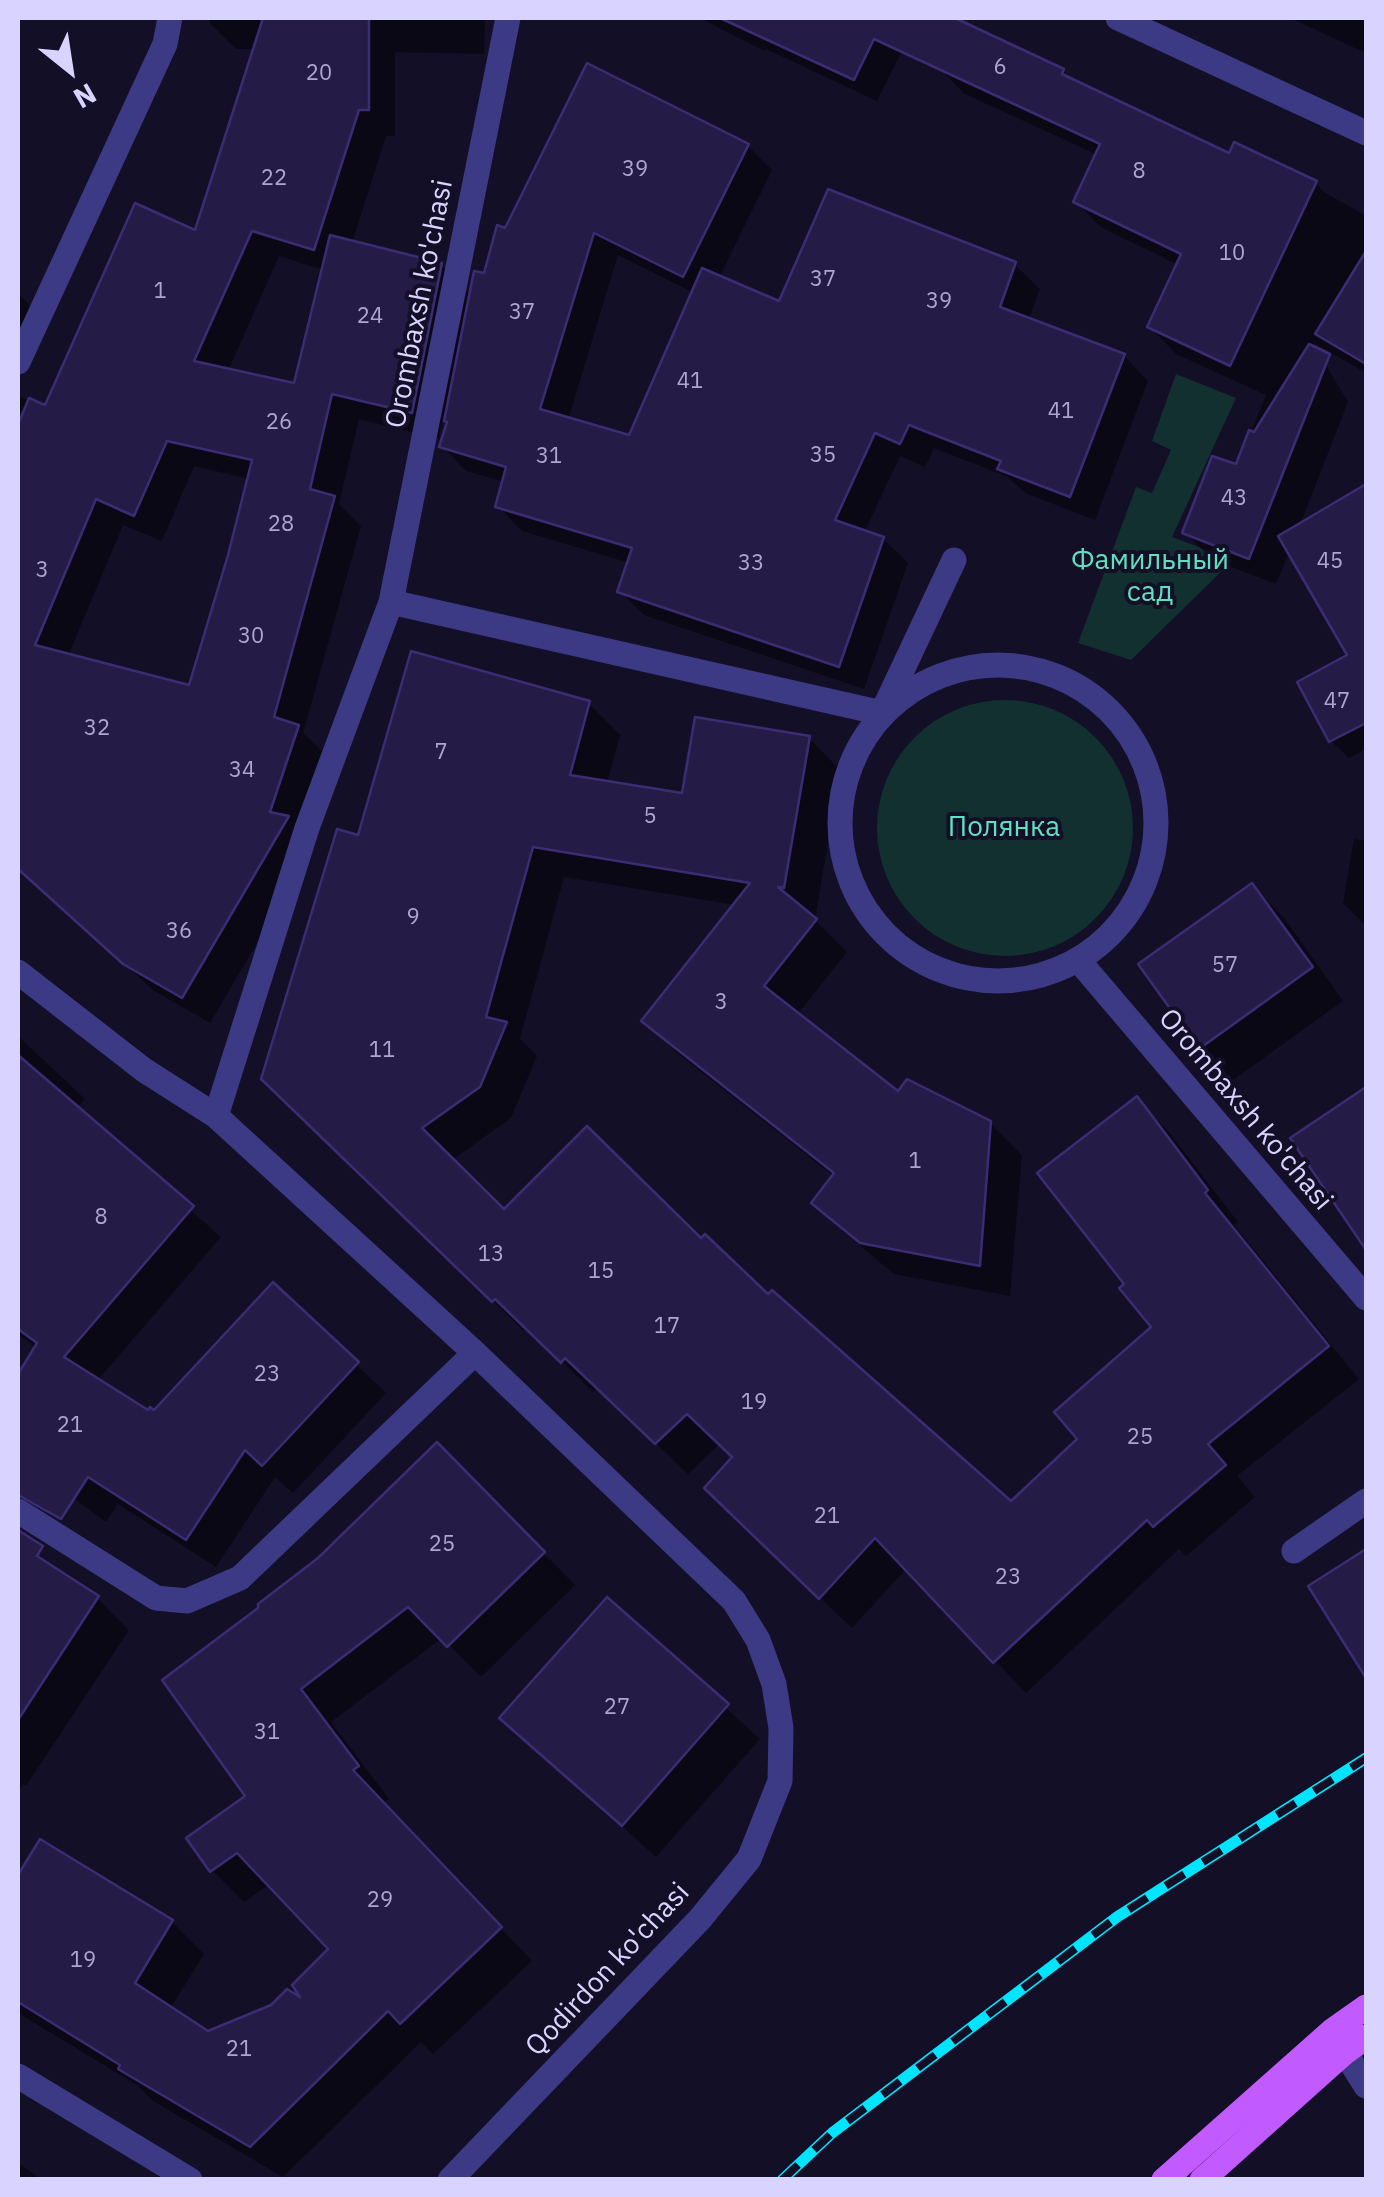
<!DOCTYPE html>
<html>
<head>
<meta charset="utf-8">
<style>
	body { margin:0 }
	#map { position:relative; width:1384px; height:2197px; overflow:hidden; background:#130f26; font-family:"IBM Plex Sans",sans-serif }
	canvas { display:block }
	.frame { position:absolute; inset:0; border:20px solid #d9d4ff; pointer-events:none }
	.north { position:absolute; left:20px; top:20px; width:100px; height:100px; -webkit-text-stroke:8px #130f26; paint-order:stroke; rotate:150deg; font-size:28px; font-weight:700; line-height:40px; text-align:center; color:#d9d4ff }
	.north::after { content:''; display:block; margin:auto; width:35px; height:45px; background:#d9d4ff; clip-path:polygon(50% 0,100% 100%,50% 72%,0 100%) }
</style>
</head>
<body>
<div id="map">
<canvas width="1384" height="2197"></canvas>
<div class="frame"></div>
<div class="north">N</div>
</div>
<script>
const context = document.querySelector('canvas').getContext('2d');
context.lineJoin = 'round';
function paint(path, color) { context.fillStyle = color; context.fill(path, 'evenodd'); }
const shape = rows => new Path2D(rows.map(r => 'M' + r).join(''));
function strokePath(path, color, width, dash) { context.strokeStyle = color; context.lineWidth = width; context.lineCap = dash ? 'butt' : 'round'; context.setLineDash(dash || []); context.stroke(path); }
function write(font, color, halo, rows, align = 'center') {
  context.font = font + ' "IBM Plex Sans",sans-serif'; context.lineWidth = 8; context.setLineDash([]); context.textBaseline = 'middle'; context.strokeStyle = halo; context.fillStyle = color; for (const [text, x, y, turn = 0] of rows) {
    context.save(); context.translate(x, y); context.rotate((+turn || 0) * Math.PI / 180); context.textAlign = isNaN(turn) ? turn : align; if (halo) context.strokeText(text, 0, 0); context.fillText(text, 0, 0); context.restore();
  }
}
paint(shape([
	[1176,374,1236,398,1172,537,1233,560,1131,660,1078,643,1136,487,1152,493,1171,450,1152,441],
	'877 828a128 128 0 1 1 256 0a128 128 0 1 1-256 0Z'
]), '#12302f');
paint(shape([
	[209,18,485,18,484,54,395,52,395,136,386,136,352,243,441,265,472,296,486,276,507,231,748,146,772,170,719,278,780,304,1015,265,1040,289,1028,320,1124,356,1148,381,1095,520,1025,493,1008,477,934,448,925,467,900,456,864,533,883,539,908,563,864,689,644,615,620,591,630,563,522,531,498,506,505,482,466,471,442,446,449,423,443,417,439,439,359,419,339,504,361,526,303,733,325,754,314,846,210,1023,153,990,18,867,18,834,39,810,18,800,18,396,46,408,197,233,255,49,236,49,209,22],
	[618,255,694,293,630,438,568,420],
	[279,256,324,270,296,386,228,371],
	[194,466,250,479,191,688,68,656,123,525,162,541],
	[700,18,904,18,914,27,877,101,766,49,764,51],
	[1290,18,1366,18,1366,53],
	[938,67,1063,71,1075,83,1230,156,1316,183,1324,192,1366,216,1366,373,1312,342,1348,402,1299,527,1366,487,1366,623,1348,634,1290,550,1276,584,1211,559,1185,532,1237,468,1266,395,1176,354,1150,327,1179,265,1102,228,1076,202,1098,155,965,94],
	[18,293,34,310,18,348],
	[1366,647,1366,749,1349,758,1331,741,1301,683],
	[589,704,620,735,607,783,684,796,809,738,840,770,815,920,847,952,797,1015,898,1094,990,1123,1022,1155,1010,1296,894,1274,846,1234,814,1203,835,1177,676,1052,645,1020,736,905,564,877,520,1039,537,1056,511,1118,452,1160,504,1213,702,1242,1011,1505,1081,1439,1154,1327,1127,1284,1136,1100,1168,1131,1238,1222,1234,1225,1359,1379,1237,1476,1255,1497,1186,1556,1179,1549,1026,1693,907,1568,852,1628,739,1520,735,1458,720,1443,688,1474,598,1388,593,1392,528,1328,524,1331,296,1110,360,838],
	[1354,839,1366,841,1366,926,1343,903],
	[1252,886,1285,919,1343,1001,1233,1080,1201,1047],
	[18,1036,85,1099,76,1109,221,1237,97,1381,148,1414,155,1413,273,1286,386,1393,293,1493,275,1477,216,1567,118,1504,106,1522,18,1458,18,1378,37,1348,18,1334],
	[1366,1090,1366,1240,1354,1227,1293,1139],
	[437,1445,575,1585,481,1677,442,1638,331,1722,389,1799,383,1803,532,1961,433,2054,421,2042,283,2177,153,2101,137,2085,18,2013,18,1880,40,1842,172,1922,204,1954,170,2009,207,2034,309,2005,332,1949,270,1884,244,1902,212,1870,189,1839,248,1797,320,1560],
	[18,1543,97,1598,129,1630,26,1786,23,1784,18,1793],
	[1366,1552,1366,1665,1352,1650,1312,1587],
	[607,1601,760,1739,656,1857,503,1718],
	[18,2163,43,2180,18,2180]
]), '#0007');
const building = shape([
	[263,18,369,18,369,110,359,110,314,250,252,231,194,361,294,383,330,235,442,263,412,413,332,394,310,489,335,496,274,717,299,725,270,812,289,816,182,998,123,964,18,869,18,424,29,398,45,405,135,203,195,230,263,18],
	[167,441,252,460,228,555,189,685,35,645,96,499,134,516,167,441],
	[720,18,955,18,1064,69,1062,74,1229,153,1234,142,1317,181,1230,366,1147,327,1181,254,1073,202,1100,144,874,39,854,80,720,18],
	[587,63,749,144,683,277,594,233,540,409,629,435,702,268,779,301,828,189,1016,262,1000,307,1125,354,1070,497,997,469,1001,461,909,425,900,444,875,433,835,520,884,537,839,667,617,592,632,548,495,507,506,467,439,447,447,422,444,421,474,271,484,273,497,225,505,228,587,63],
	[1366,251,1366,364,1315,334,1366,251],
	[1309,344,1330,354,1249,559,1182,533,1212,456,1236,464,1249,430,1254,432,1309,344],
	[1366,484,1366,723,1329,742,1297,682,1347,655,1278,536,1366,484],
	[411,651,590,701,570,775,682,793,695,717,810,736,784,888,778,887,817,919,764,986,898,1091,907,1079,991,1121,980,1266,860,1243,811,1203,834,1173,641,1021,750,883,533,847,486,1017,507,1022,480,1087,422,1128,504,1209,587,1126,701,1238,705,1234,768,1294,772,1290,1011,1501,1077,1439,1054,1412,1151,1327,1119,1288,1124,1284,1037,1173,1137,1096,1208,1190,1205,1193,1329,1346,1208,1444,1226,1465,1153,1527,1147,1520,993,1663,875,1538,819,1599,704,1488,732,1457,687,1414,655,1444,565,1358,561,1363,495,1299,492,1302,261,1079,337,829,358,835,411,651],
	[1252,883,1313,967,1199,1049,1138,964,1252,883],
	[18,1055,194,1206,64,1357,148,1410,150,1407,154,1410,273,1282,359,1362,262,1466,245,1450,186,1540,88,1477,61,1519,18,1495,18,1374,37,1343,18,1329,18,1055],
	[1366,1087,1366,1250,1290,1138,1366,1087],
	[437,1442,545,1552,447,1647,408,1607,301,1689,359,1766,353,1770,502,1927,400,2024,388,2011,250,2147,118,2069,120,2065,18,2002,18,1875,40,1839,173,1920,135,1983,208,2031,271,2005,287,1989,300,1997,292,1985,328,1949,237,1853,210,1872,186,1838,245,1796,162,1680,258,1608,258,1604,318,1558,437,1442],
	[18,1530,43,1546,37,1556,99,1596,18,1720,18,1530],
	[1366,1549,1366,1678,1308,1586,1366,1549],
	[607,1597,729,1704,622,1826,499,1718,607,1597]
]);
paint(building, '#241b47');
strokePath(building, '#3b2d73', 2.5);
strokePath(shape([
	[1118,18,1366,133],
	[18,362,165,44,170,18],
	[391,602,882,713,954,560],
	'840 823a158 158 0 1 1 316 0a158 158 0 1 1-316 0Z',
	[1079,961,1366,1298],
	[18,972,144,1070,216,1116,475,1353,734,1601,758,1640,774,1684,781,1728,780,1781,749,1859,700,1919,450,2180],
	[216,1116,307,828,391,602,508,18],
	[18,1511,156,1598,187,1601,240,1578,475,1353],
	[1294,1551,1366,1501],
	[1334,2035,1366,2086],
	[18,2076,190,2180]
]), '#3d3a85', 25);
strokePath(shape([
	[1164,2180,1332,2031,1366,2007],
	[1202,2180,1345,2052,1366,2037]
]), '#c25bff', 25);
const rail = shape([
	[782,2180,832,2133,1117,1917,1366,1758]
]);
strokePath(rail, '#00e5ff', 11);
strokePath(rail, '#130f26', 8, [22]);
write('22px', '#aca6d1', null, [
	["6",1000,68],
	["20",319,74],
	["39",635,170],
	["8",1139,172],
	["22",274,179],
	["10",1232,254],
	["37",823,280],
	["1",160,292],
	["39",939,302],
	["37",522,313],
	["24",370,317],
	["41",690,382],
	["41",1061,412],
	["26",279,423],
	["35",823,456],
	["31",549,457],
	["43",1234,499],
	["28",281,525],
	["45",1330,562],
	["33",751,564],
	["3",42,571],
	["30",251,637],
	["47",1337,702],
	["32",97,729],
	["7",441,753],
	["34",242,771],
	["5",650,817],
	["9",413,918],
	["36",179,932],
	["57",1225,966],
	["3",721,1003],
	["11",382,1051],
	["1",915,1162],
	["8",101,1218],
	["13",491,1255],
	["15",601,1272],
	["17",667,1327],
	["23",267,1375],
	["19",754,1403],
	["21",70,1426],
	["25",1140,1438],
	["21",827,1517],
	["25",442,1545],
	["23",1008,1578],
	["27",617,1708],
	["31",267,1733],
	["29",380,1901],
	["19",83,1961],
	["21",239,2050]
]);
write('28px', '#d9d4ff', '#130f26', [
	["Orombaxsh ko'chasi",420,304,-79],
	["Orombaxsh ko'chasi",1245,1110,50],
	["Qodirdon ko'chasi",608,1970,-47]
]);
write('28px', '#5fe0c0', '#130f26', [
	["Фамильный",1150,561],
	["сад",1150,593],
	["Полянка",1004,828]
]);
</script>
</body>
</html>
